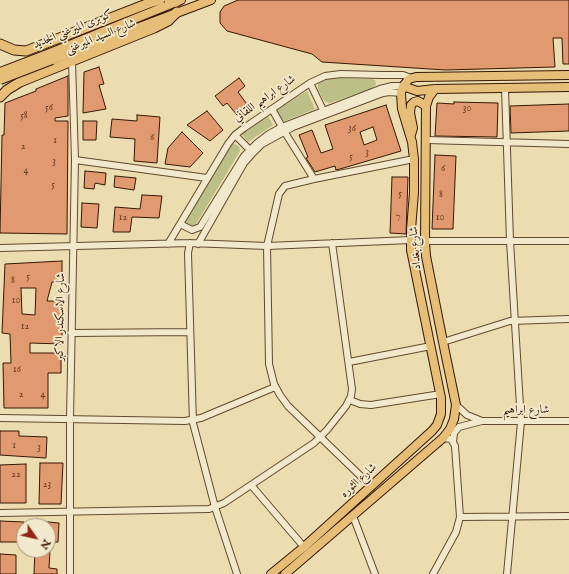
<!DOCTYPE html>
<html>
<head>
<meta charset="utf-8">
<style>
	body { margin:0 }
	#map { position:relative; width:569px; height:574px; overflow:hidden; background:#ebddb0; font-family:"IM FELL English",serif }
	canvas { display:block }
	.north { position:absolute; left:16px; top:518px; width:40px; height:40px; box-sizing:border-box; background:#f2e9cc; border:1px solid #a7957c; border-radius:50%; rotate:124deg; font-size:11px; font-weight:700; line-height:16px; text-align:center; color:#361703 }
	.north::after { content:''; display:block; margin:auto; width:14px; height:18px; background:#8f2418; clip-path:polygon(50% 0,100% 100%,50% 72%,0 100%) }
</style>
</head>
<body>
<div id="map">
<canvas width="569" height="574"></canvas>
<div class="north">N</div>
</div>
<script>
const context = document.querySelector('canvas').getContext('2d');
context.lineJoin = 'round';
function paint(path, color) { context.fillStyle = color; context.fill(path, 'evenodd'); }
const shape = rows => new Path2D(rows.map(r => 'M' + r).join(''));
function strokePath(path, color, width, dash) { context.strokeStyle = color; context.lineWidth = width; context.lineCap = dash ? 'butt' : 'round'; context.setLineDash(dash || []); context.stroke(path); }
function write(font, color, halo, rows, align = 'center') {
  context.font = font + ' "IM FELL English",Amiri,serif'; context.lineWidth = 3.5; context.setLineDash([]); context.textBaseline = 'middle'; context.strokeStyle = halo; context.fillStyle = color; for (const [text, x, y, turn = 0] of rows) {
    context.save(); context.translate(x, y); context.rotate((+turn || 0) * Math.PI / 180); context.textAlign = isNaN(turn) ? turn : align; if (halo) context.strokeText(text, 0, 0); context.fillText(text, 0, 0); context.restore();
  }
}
paint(shape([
	[338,78,372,79,375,80,376,84,373,88,330,103,326,102,323,99,318,89,318,84,322,80],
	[307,91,315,109,282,122,276,110],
	[268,116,273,125,248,142,242,134],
	[234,144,239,146,240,151,196,224,191,227,186,224,185,221,230,145]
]), '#bcbf88');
const building = shape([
	[238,0,569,0,569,64,563,64,562,38,553,38,555,67,445,70,322,62,312,54,227,31,220,23,220,12,224,6,238,0],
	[99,67,104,84,99,85,106,109,83,113,84,72,99,67],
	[68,76,68,116,55,118,55,121,68,121,67,234,0,233,2,135,4,135,5,103,36,91,36,89,68,76],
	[239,78,245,86,238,92,249,107,237,115,227,103,223,106,215,96,239,78],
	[454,102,498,103,497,137,435,136,437,103,454,104,454,102],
	[569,104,569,131,511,133,510,106,569,104],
	[386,105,401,151,340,169,336,170,335,166,315,172,306,158,308,157,299,135,312,130,321,153,333,149,325,125,386,105],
	[373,127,377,140,364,145,360,132,373,127],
	[207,111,223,130,210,141,187,125,207,111],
	[137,115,160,117,157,163,134,161,135,139,110,137,112,119,137,121,137,115],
	[83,121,97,121,96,140,83,140,83,121],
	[182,132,203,153,190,167,165,164,168,148,182,132],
	[435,155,456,156,453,229,432,229,435,155],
	[85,171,106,173,105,185,95,183,94,189,84,188,85,171],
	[115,176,136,178,134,190,114,187,115,176],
	[392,177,408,177,406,234,390,233,392,177],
	[142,195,162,196,159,218,132,217,130,232,113,232,115,207,140,209,142,195],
	[82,203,99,204,97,228,81,227,82,203],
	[62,261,62,282,52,282,47,301,62,301,62,344,30,343,30,353,61,353,61,373,48,373,48,408,4,408,3,363,11,363,10,334,2,333,5,264,62,261],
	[21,288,36,288,35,315,22,314,21,288],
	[0,431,19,431,19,436,47,437,46,458,0,455,0,431],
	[40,463,63,463,61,504,39,504,40,463],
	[26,464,26,503,0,503,0,465,26,464],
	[0,521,24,522,24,542,0,542,0,521],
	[48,522,59,523,58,542,48,542,48,522],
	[35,550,50,550,49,568,57,569,57,574,34,574,35,550],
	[0,554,16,555,16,574,0,574,0,554]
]);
paint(building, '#e19a6f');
strokePath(building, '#361703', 1);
const minor = shape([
	[310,83,323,110],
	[505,88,510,241,521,422,507,574],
	[272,109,282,127],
	[284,131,314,179],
	[235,135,249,149],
	[427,140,569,144],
	[75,160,207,178],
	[180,224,192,230,200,227,244,156,256,144,269,134,282,127,380,89,392,86,403,86],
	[425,241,569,241],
	[190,243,188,253,193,423,215,507,237,574],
	[168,244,228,144,235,135,244,128,310,83,325,76,341,74,382,75,403,75,411,78],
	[198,244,244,163,252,154,262,144,293,127,383,93,390,92,401,93],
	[0,248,190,243,267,246,411,240],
	[71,333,190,332],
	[443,342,510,321,569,319],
	[349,362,431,346],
	[350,400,360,404,371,405,441,394],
	[456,405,467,415,482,421,569,421],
	[0,418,185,421,201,418,275,387],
	[453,442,454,433,459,427,482,421],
	[251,485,304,547],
	[371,486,288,406,280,395,274,384,269,364,267,246,279,194,285,186,314,179,414,159],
	[0,513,209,509,224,503,314,443,327,430,346,406,351,396,352,389,332,243],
	[353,516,375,574],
	[460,517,569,516],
	[70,574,70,419,75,160,72,61],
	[433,574,456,532,460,517,455,446,451,439,443,438]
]);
const major = shape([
	[50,53,181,0],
	[52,60,211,0],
	[403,86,417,91,435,89,569,87],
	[411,135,413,128,410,113,411,105,414,102,418,101,426,106],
	[271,574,304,547,432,431,437,425,441,414,441,398,411,250,411,229,414,193,414,159,412,142,402,109,401,93,403,86,409,79,416,77,569,75],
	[285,574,443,438,450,429,454,419,456,405,443,342,426,256,425,243,426,106,429,97,435,89]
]);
const highway = shape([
	[169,0,176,2],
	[0,44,14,50,26,51,149,3,160,0],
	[0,97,7,90,20,82,154,28,168,21,177,12]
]);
strokePath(minor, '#63482e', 8);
strokePath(major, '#361703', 10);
strokePath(highway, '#361703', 11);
strokePath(minor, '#f2e9cc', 6);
strokePath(major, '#e6be78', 8);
strokePath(highway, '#e6be78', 9);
const majorBridge = shape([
	[0,72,50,53],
	[0,80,52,60]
]);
strokePath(majorBridge, '#361703', 10, []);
strokePath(majorBridge, '#e6be78', 8);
write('10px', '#61381e', null, [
	["56",49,108],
	["30",467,109],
	["58",24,116],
	["36",352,129],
	["6",152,138],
	["1",55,141],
	["2",23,147],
	["3",367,153],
	["5",351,157],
	["3",54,162],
	["6",443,169],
	["4",26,171],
	["5",53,185],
	["5",400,194],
	["8",441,195],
	["7",398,217],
	["12",123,218],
	["10",440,218],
	["5",28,277],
	["8",13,281],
	["10",16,301],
	["12",25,327],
	["16",17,370],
	["2",21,395],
	["4",43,395],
	["1",14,446],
	["3",39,448],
	["22",16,475],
	["23",47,485]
]);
write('12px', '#361703', '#f2e9cc', [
	["كوبرى الميرغني الجديد",73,30,-22],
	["شارع السيد الميرغنى",101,37,-22],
	["شارع ابراهيم اللقاني",265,99,-35],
	["شارع بغداد",416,248,-95],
	["شارع الاسكندر الاكبر",61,317,-89],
	["شارع ابراهيم",526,411],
	["شارع الثوره",359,481,-42]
]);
</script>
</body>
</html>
